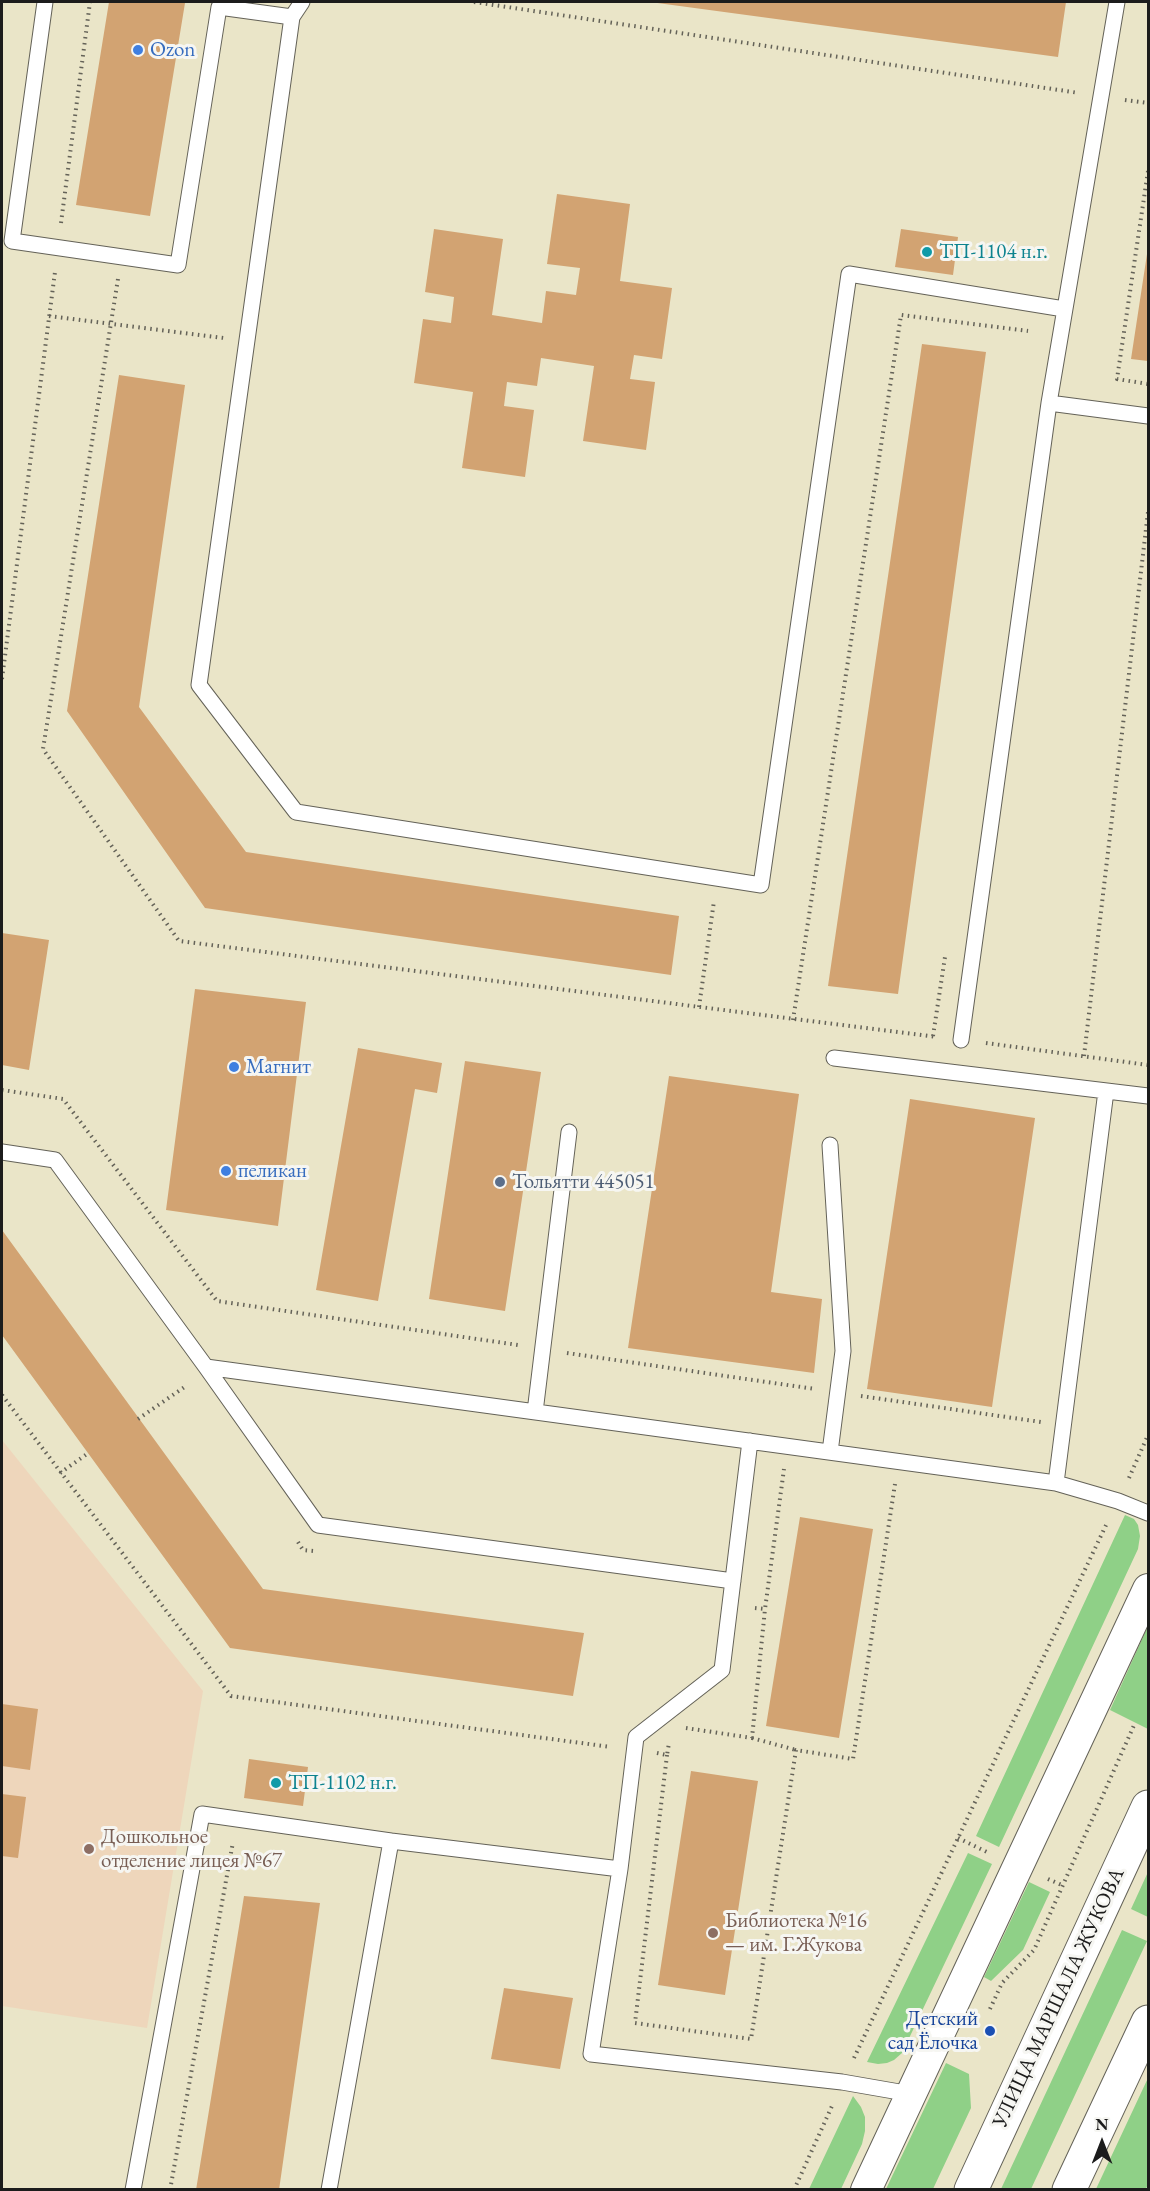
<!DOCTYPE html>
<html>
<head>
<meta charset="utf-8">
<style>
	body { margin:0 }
	#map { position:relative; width:1150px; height:2191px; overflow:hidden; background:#eae5c8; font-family:"EB Garamond",serif }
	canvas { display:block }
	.frame { position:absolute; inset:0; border:3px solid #1c1c1c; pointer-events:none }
	.north { position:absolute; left:1072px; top:2113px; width:60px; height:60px; -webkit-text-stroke:4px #f6f6f2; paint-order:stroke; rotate:0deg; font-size:16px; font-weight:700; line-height:24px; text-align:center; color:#1c1c1c }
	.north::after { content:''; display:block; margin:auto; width:21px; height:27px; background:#1c1c1c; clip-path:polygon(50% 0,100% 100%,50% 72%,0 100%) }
</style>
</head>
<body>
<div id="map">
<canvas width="1150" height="2191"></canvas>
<div class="frame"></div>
<div class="north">N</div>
</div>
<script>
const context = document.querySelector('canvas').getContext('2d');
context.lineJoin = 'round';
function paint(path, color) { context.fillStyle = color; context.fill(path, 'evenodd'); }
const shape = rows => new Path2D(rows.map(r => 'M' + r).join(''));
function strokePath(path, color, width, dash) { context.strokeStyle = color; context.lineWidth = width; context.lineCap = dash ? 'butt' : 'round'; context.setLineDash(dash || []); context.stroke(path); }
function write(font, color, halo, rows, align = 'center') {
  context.font = font + ' "EB Garamond",serif'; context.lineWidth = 6; context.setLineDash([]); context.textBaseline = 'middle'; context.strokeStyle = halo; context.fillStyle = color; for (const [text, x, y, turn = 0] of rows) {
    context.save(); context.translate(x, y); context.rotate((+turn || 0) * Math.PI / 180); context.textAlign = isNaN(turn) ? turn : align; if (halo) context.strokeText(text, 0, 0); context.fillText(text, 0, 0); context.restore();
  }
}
paint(shape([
	[2,1440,203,1691,147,2028,2,2006]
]), '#eed6bb');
paint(shape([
	[1125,1515,1134,1519,1138,1525,1140,1536,1138,1549,999,1847,976,1836],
	[1148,1626,1148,1729,1110,1710],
	[968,1853,992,1864,902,2053,894,2060,887,2063,878,2064,867,2062],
	[1148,1872,1148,1917,1131,1909],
	[1029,1882,1050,1892,1023,1950,991,1981,984,1977],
	[1122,1930,1147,1941,1031,2189,1001,2189],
	[946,2063,969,2074,971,2108,933,2189,886,2189],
	[1148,2078,1148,2184,1146,2189,1096,2189],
	[853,2096,861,2107,865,2117,865,2131,862,2144,841,2189,809,2189]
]), '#8fd087');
paint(shape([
	[109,2,173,2,185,3,150,216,76,205],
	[650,2,1066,2,1058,57],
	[557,194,630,204,620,281,672,288,662,359,634,355,630,379,655,382,646,450,583,441,594,366,541,358,537,386,507,382,504,406,534,410,525,477,462,468,473,392,414,383,423,319,451,323,454,297,425,292,434,229,503,239,492,315,542,323,546,291,576,295,580,268,547,264],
	[901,229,958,237,953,275,895,267],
	[1147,254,1148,254,1148,361,1131,359],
	[922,344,986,352,898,994,828,986],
	[119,375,185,385,139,707,246,852,679,916,671,975,205,908,67,711],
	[2,933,49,940,29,1070,2,1065],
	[195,989,306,1002,278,1226,166,1210],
	[358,1048,442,1063,437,1093,415,1089,378,1301,316,1290],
	[465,1061,541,1072,505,1311,429,1299],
	[669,1076,799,1094,771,1292,822,1299,814,1373,628,1348],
	[910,1099,1035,1118,992,1407,867,1389],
	[2,1230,263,1589,584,1633,573,1696,230,1648,2,1335],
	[800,1517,873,1529,839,1738,766,1726],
	[2,1704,38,1709,30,1770,2,1766],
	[249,1759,308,1767,303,1806,244,1798],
	[691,1771,758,1781,725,1995,658,1985],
	[2,1794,26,1797,18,1858,2,1856],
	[244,1896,320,1903,279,2190,196,2190],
	[504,1988,573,1998,560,2069,491,2059]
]), '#d2a372');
const lane = shape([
	[45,2,12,241,178,265,219,7,292,17],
	[302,2,292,17,199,685,296,812,761,885,849,274,1064,309],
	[1117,2,1049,403,1148,416],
	[961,1040,1049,403],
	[834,1058,1148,1096],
	[830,1145,843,1351,830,1452],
	[2,1152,55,1160,206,1367,318,1525,733,1581],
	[206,1367,1056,1483,1118,1501,1148,1513],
	[535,1412,569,1132],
	[1056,1483,1106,1091],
	[391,1841,620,1869,591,2054,842,2082,911,2094],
	[620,1869,636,1737,722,1670,750,1441],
	[133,2190,202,1814,391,1841,329,2190]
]);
const street = shape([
	[866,2190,1148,1589]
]);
const primary = shape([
	[971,2190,1148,1807],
	[1069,2190,1148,2022]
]);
strokePath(lane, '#646258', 17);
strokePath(street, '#646258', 32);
strokePath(primary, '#646258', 35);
strokePath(shape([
	[474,2,1079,93],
	[1125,100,1148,103],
	[1148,171,1117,379,1148,384],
	[61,223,90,2],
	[118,279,43,749,179,941,937,1037],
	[49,316,224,338],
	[2,679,55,272],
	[699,1007,714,901],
	[793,1020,901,315,1028,331],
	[933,1036,945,957],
	[986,1043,1148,1065],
	[1084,1056,1148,512],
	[2,1090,63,1099,217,1301,518,1345],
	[567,1353,815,1389],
	[2,1395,231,1696,611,1747],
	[861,1396,1041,1422],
	[138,1419,186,1386],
	[60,1473,87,1454],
	[1129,1478,1148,1435],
	[298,1542,303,1550,313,1551],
	[755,1608,765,1609,784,1469],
	[686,1728,752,1738,765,1609],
	[752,1738,796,1750],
	[657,1753,667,1755,669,1743],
	[667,1755,635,2023,751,2039,796,1750,853,1759,895,1484],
	[958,1838,989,1853],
	[1048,1879,1064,1886],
	[990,2009,1002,1983,1034,1950,1135,1723],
	[854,2058,1107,1523],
	[170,2190,233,1842],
	[794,2190,832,2106]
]), '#646258', 4, [1.5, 4.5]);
strokePath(lane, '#fff', 15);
strokePath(street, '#fff', 30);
strokePath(primary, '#fff', 33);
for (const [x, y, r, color] of [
	[138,50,6,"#3f7fe0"],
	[927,252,6,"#0f9aa8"],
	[234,1067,6,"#3f7fe0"],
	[226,1171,6,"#3f7fe0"],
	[500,1182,6,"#5c6f8a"],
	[276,1783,6,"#0f9aa8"],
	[89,1849,6,"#8d6e63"],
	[713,1933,6,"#8d6e63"],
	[990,2031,6,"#1a4fb4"]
]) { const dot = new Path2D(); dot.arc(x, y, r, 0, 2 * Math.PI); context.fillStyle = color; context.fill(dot); strokePath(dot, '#f6f6f2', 2); }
write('21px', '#366cbe', '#f6f6f2', [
	["Ozon",150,50],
	["Магнит",246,1067],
	["пеликан",238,1171]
], 'left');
write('21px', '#0d838f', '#f6f6f2', [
	["ТП-1104 н.г.",939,252],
	["ТП-1102 н.г.",288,1783]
], 'left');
write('21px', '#4e5e75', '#f6f6f2', [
	["Тольятти 445051",512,1182]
], 'left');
write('21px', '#785e54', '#f6f6f2', [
	["Дошкольное",101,1837],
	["отделение лицея №67",101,1861],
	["Библиотека №16",725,1921],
	["— им. Г.Жукова",725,1945]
], 'left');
write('21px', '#1c1c1c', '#f6f6f2', [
	["УЛИЦА МАРШАЛА ЖУКОВА",1059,1998,-65]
]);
write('21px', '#164399', '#f6f6f2', [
	["Детский",978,2019],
	["сад Ёлочка",978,2043]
], 'right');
</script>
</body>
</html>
